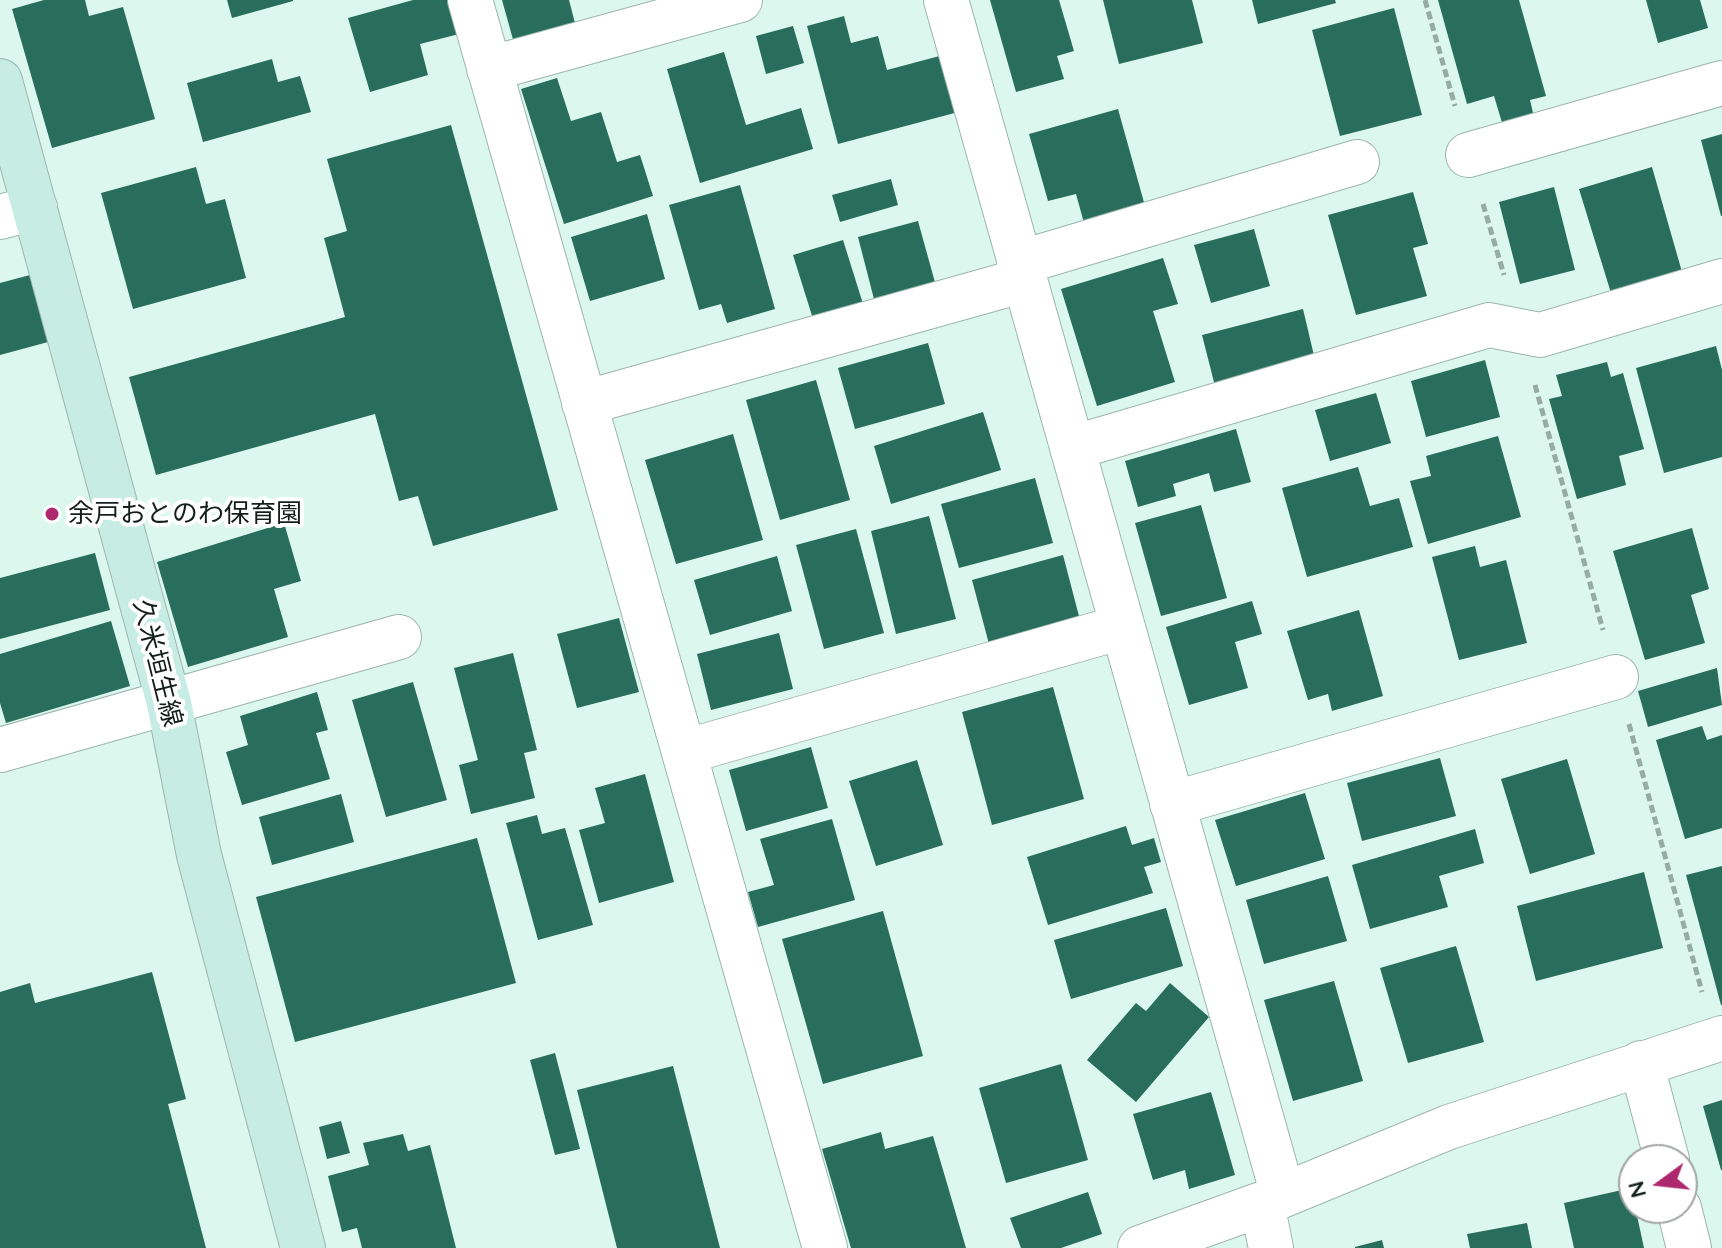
<!DOCTYPE html>
<html>
<head>
<meta charset="utf-8">
<style>
	body { margin:0 }
	#map { position:relative; width:1722px; height:1248px; overflow:hidden; background:#dcf7ee; font-family:Quicksand,sans-serif }
	canvas { display:block }
	.north { position:absolute; left:1618px; top:1144px; width:80px; height:80px; box-sizing:border-box; background:#fff; border:2px solid #a1a5a4; border-radius:50%; rotate:255deg; font-size:22px; font-weight:700; line-height:32px; text-align:center; color:#141e1b }
	.north::after { content:''; display:block; margin:auto; width:28px; height:36px; background:#ae286d; clip-path:polygon(50% 0,100% 100%,50% 72%,0 100%) }
</style>
</head>
<body>
<div id="map">
<canvas width="1722" height="1248"></canvas>
<div class="north">N</div>
</div>
<script>
const context = document.querySelector('canvas').getContext('2d');
context.lineJoin = 'round';
function paint(path, color) { context.fillStyle = color; context.fill(path, 'evenodd'); }
const shape = rows => new Path2D(rows.map(r => 'M' + r).join(''));
function strokePath(path, color, width, dash) { context.strokeStyle = color; context.lineWidth = width; context.lineCap = dash ? 'butt' : 'round'; context.setLineDash(dash || []); context.stroke(path); }
function write(font, color, halo, rows, align = 'center') {
  context.font = font + ' Quicksand,"Noto Sans JP",sans-serif'; context.lineWidth = 8; context.setLineDash([]); context.textBaseline = 'middle'; context.strokeStyle = halo; context.fillStyle = color; for (const [text, x, y, turn = 0] of rows) {
    context.save(); context.translate(x, y); context.rotate((+turn || 0) * Math.PI / 180); context.textAlign = isNaN(turn) ? turn : align; if (halo) context.strokeText(text, 0, 0); context.fillText(text, 0, 0); context.restore();
  }
}
paint(shape([
	[44,0,85,0,89,16,123,7,155,119,52,148,12,9],
	[227,0,293,0,293,1,232,18],
	[413,0,450,0,459,34,420,44,428,75,370,92,348,18],
	[502,0,569,0,576,27,514,43],
	[990,0,1059,0,1074,51,1057,56,1064,79,1016,92],
	[1103,0,1192,0,1203,43,1119,64],
	[1252,0,1335,0,1336,3,1258,24],
	[1438,0,1519,0,1546,96,1530,100,1534,117,1503,126,1494,96,1467,104],
	[1646,0,1700,0,1708,28,1658,43],
	[1394,8,1422,115,1340,136,1312,30],
	[844,16,851,43,878,36,887,70,947,54,962,111,838,144,807,26],
	[793,26,804,63,766,74,756,36],
	[724,52,746,125,801,108,813,149,700,183,667,69],
	[272,59,278,82,300,76,311,112,203,142,187,83],
	[557,78,571,121,601,112,617,162,640,155,653,196,564,224,521,89],
	[1118,109,1145,206,1084,223,1076,194,1048,201,1029,134],
	[451,125,558,510,433,546,418,496,399,501,375,414,156,475,129,377,345,317,324,238,347,231,327,159],
	[1722,134,1722,216,1721,216,1701,140],
	[196,167,206,204,225,199,246,278,133,309,101,193],
	[1652,167,1682,272,1611,293,1579,189],
	[891,179,898,205,840,222,832,195],
	[740,185,775,309,727,323,721,304,699,310,669,205],
	[1554,187,1575,270,1520,284,1499,202],
	[1413,192,1428,244,1413,248,1427,296,1356,315,1328,215],
	[647,214,665,279,590,301,571,237],
	[918,221,936,286,875,303,858,237],
	[1254,229,1270,286,1211,303,1194,245],
	[843,240,864,307,814,322,793,255],
	[1163,258,1178,304,1153,311,1175,382,1097,406,1061,289],
	[30,275,48,342,0,355,0,283],
	[1303,309,1316,364,1216,390,1202,335],
	[928,343,945,404,855,429,838,368],
	[1716,346,1722,370,1722,457,1664,473,1636,368],
	[1485,360,1500,417,1426,437,1411,381],
	[1607,362,1611,377,1623,373,1644,449,1619,456,1626,485,1577,499,1549,399,1562,396,1556,375],
	[816,380,850,500,780,520,746,400],
	[1376,393,1391,443,1330,461,1315,410],
	[983,412,1001,470,891,504,874,446],
	[1236,429,1251,482,1214,492,1209,473,1173,484,1176,496,1138,507,1125,461],
	[733,434,763,540,676,564,645,460],
	[1498,436,1521,517,1428,544,1410,481,1431,476,1426,456],
	[1358,467,1370,506,1399,498,1413,547,1307,577,1282,488],
	[1035,478,1053,543,959,568,941,504],
	[1201,505,1227,598,1161,616,1135,523],
	[929,516,956,619,896,634,871,531],
	[284,523,301,581,274,589,288,637,188,667,157,562],
	[1692,528,1709,589,1691,595,1705,643,1645,660,1613,551],
	[856,529,884,633,824,649,796,545],
	[1475,546,1480,567,1506,560,1527,643,1459,660,1432,557],
	[95,553,110,610,0,639,0,578],
	[1063,555,1080,620,989,644,972,580],
	[777,556,792,611,710,635,694,580],
	[1252,601,1262,634,1235,642,1248,688,1189,705,1166,627],
	[1359,610,1383,696,1332,711,1328,694,1308,700,1287,631],
	[619,618,639,692,577,708,557,634],
	[111,621,130,686,6,723,0,703,0,654],
	[779,633,793,689,711,710,697,654],
	[513,653,537,750,524,753,535,798,471,814,459,765,478,760,454,668],
	[1717,668,1722,705,1648,727,1638,691],
	[413,682,447,800,386,817,352,700],
	[1053,687,1084,799,992,825,962,712],
	[317,692,328,730,316,733,330,779,242,805,226,752,248,745,240,716],
	[1702,726,1707,740,1722,735,1722,828,1685,839,1656,740],
	[811,747,828,808,746,831,729,770],
	[1440,758,1456,816,1362,841,1347,783],
	[1567,759,1595,854,1530,874,1501,779],
	[917,760,943,845,876,866,849,781],
	[645,774,674,882,599,903,579,830,605,823,595,788],
	[1305,793,1325,859,1236,886,1215,820],
	[341,794,354,842,272,865,259,817],
	[537,815,542,834,565,828,593,925,538,940,506,823],
	[832,819,855,900,758,927,748,892,774,885,760,839],
	[1126,826,1132,845,1154,838,1161,862,1144,867,1153,893,1048,925,1027,857],
	[1475,829,1484,863,1439,876,1448,907,1370,929,1352,865],
	[477,838,516,983,295,1042,256,897],
	[1722,866,1722,1005,1721,1005,1686,875],
	[1644,872,1663,948,1536,981,1517,906],
	[1328,876,1347,941,1264,964,1246,900],
	[1166,908,1183,966,1071,999,1054,940],
	[883,911,923,1056,823,1084,782,939],
	[1456,946,1484,1042,1408,1063,1380,968],
	[152,972,186,1099,168,1104,206,1248,0,1248,0,992,30,983,35,1003],
	[1334,981,1363,1081,1293,1101,1264,1000],
	[1170,983,1209,1017,1136,1102,1087,1060,1136,1003,1146,1011],
	[555,1053,580,1149,555,1155,530,1060],
	[1061,1064,1088,1160,1006,1183,979,1088],
	[673,1066,720,1248,617,1248,577,1090],
	[1211,1092,1235,1175,1189,1189,1185,1170,1153,1180,1133,1114],
	[1722,1100,1722,1170,1721,1170,1703,1106],
	[341,1121,350,1153,327,1159,319,1127],
	[881,1132,885,1149,933,1136,966,1248,851,1248,822,1149],
	[403,1134,408,1151,430,1145,456,1248,362,1248,357,1228,342,1232,328,1176,369,1165,363,1143],
	[1631,1188,1644,1248,1574,1248,1564,1203],
	[1088,1192,1102,1234,1061,1248,1021,1248,1010,1218],
	[1527,1223,1532,1248,1470,1248,1467,1234],
	[1382,1240,1384,1248,1355,1248,1355,1247]
]), '#296d5c');
const street = shape([
	[470,0,825,1248],
	[946,0,1283,1195],
	[489,69,740,0],
	[1468,155,1722,83],
	[0,217,35,208],
	[1019,263,1357,162],
	[584,403,1024,280],
	[1072,448,1489,325,1540,335,1722,281],
	[0,750,399,637],
	[684,752,1122,627],
	[1172,804,1616,677],
	[1641,1063,1667,1160],
	[1262,1204,1271,1248],
	[1679,1208,1689,1248],
	[1140,1248,1262,1204,1449,1127,1722,1038]
]);
const secondary = shape([
	[0,81,169,703,199,855,303,1248]
]);
strokePath(street, '#9cb6ae', 46);
strokePath(secondary, '#9cb6ae', 46);
strokePath(shape([
	[1425,0,1455,106],
	[1483,204,1504,275],
	[1535,385,1603,630],
	[1629,724,1702,992]
]), '#96aba4', 5, [8, 4]);
strokePath(street, '#fff', 44);
strokePath(secondary, '#c6ece3', 44);
for (const [x, y, r, color] of [
	[52,514,8,"#ae286d"]
]) { const dot = new Path2D(); dot.arc(x, y, r, 0, 2 * Math.PI); context.fillStyle = color; context.fill(dot); strokePath(dot, '#fff', 3); }
write('26px', '#141e1b', '#fff', [
	["余戸おとのわ保育園",68,514]
], 'left');
write('26px', '#141e1b', '#fff', [
	["久米垣生線",157,663,76]
]);
</script>
</body>
</html>
